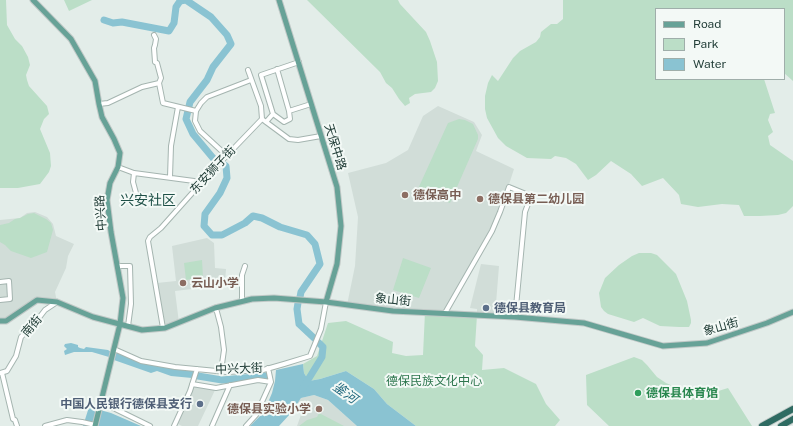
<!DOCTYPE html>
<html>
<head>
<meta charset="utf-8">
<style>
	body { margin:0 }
	#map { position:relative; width:793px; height:426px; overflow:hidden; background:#e3ede9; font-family:"Public Sans",sans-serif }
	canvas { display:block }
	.legend { position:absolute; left:655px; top:8px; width:130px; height:72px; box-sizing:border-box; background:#f3f9f6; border:1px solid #9faeaa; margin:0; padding:5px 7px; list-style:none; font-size:12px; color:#223e38 }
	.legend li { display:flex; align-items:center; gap:8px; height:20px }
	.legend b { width:20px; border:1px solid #9faeaa }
</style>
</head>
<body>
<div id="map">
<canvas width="793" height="426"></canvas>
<ul class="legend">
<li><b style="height:5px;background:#67a297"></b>Road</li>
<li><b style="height:11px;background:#bbdec7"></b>Park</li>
<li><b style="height:11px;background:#8ac3d2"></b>Water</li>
</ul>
</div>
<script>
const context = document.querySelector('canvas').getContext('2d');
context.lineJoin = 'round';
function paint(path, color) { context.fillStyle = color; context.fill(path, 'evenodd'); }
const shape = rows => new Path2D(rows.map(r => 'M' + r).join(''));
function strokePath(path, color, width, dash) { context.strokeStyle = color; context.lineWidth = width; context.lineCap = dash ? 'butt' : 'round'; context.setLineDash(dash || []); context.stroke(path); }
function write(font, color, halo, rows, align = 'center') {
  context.font = font + ' "Public Sans","Noto Sans SC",sans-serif'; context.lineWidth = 4; context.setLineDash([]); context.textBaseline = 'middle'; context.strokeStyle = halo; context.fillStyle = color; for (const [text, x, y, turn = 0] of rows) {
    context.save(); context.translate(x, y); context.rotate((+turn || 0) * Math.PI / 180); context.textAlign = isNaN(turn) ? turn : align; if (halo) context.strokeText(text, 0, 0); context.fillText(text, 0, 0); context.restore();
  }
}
paint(shape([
	[438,106,474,122,482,135,476,151,514,169,500,212,445,313,347,305,355,266,358,217,348,173,386,163,408,150,423,116],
	[35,212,47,217,53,224,56,236,74,244,68,256,66,268,55,292,57,302,37,300,6,321,0,321,0,220,20,218,27,213],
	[207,238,214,243,215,268,226,269,225,283,201,283,200,288,175,291,179,323,165,328,157,283,176,281,172,246],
	[481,264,499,266,495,316,477,315,477,309,470,308],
	[192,384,216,388,198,426,182,426,176,423],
	[314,395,328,400,357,426,297,426,302,412,295,406,301,398]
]), '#d1ddd8');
paint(shape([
	[0,0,6,0,7,25,15,39,22,46,28,57,30,65,26,75,27,80,29,86,47,106,49,114,44,119,40,129,50,153,51,166,49,172,40,184,18,188,0,188],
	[64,0,92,0,69,11],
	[307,0,398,0,400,4,426,32,430,41,437,62,438,81,435,88,431,92,415,94,409,98,410,103,405,106,399,99,392,88,386,83,380,72],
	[563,0,793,0,793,81,784,73,784,9,656,9,656,79,764,79,775,113,770,114,768,120,773,132,768,136,770,145,793,161,793,206,786,213,778,215,760,216,744,216,739,205,722,204,698,207,681,204,679,195,663,178,642,186,631,174,611,161,596,175,588,180,576,164,566,158,555,156,551,159,527,158,506,146,498,138,487,118,485,109,485,96,488,83,492,75,498,81,513,58,520,51,536,42,540,37,541,32,551,24,557,24,563,19],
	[459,119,465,120,473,124,478,135,478,139,450,203,417,191,448,123],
	[34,213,46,219,51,223,53,230,47,252,31,258,11,251,5,245,0,242,0,225,9,223,15,219,20,218,28,214],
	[639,253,651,253,657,255,676,274,687,301,691,320,691,323,689,327,679,327,660,326,643,318,634,322,608,314,604,311,601,307,599,293,605,278,619,265,632,256],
	[403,258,431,268,419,298,393,290],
	[202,260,203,277,186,280,184,263],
	[425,312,477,315,475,346,483,355,482,370,504,368,536,384,546,404,560,420,555,426,416,426,387,404,374,389,346,371,320,379,309,381,304,373,303,364,317,356,328,323,346,321,393,342,392,353,406,356,423,355],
	[634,357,642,360,647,365,657,377,666,383,699,397,728,388,752,426,609,426,587,405,586,375],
	[319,413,344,426,299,426,307,420,317,417]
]), '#bbdec7');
paint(shape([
	[71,343,78,345,78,347,80,348,84,349,86,347,108,350,111,352,109,357,92,352,74,352,65,355,64,351,67,349,64,346,65,344],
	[116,352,149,364,172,369,194,371,192,378,171,376,157,371,151,373,114,360],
	[303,364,304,373,309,381,320,379,346,371,374,389,387,404,416,426,357,426,328,400,314,395,301,398,291,413,279,426,250,426,264,412,272,393,275,381,276,370],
	[89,407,111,413,141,426,83,426]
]), '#8ac3d2');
strokePath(shape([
	[186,0,211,17,227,35,231,44,213,67,207,80,190,102,186,119,193,134,213,158,226,166,227,178,220,193,205,214,204,226,212,235,222,235,245,223,253,216,262,218,280,227,307,235,315,244,320,264,301,292,300,297],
	[104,20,113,23,122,22,169,31,174,23,176,7,180,1,186,0],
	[298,303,297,309,299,324,314,338],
	[198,376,222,380,266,376],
	[303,388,322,357,323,347,319,343]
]), '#8ac3d2', 7);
const minor = shape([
	[154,35,156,39,155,45,154,48,155,62,157,63,161,78,159,83,163,103,196,111],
	[277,69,289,111],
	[248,70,261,106,262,119],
	[99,104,108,103,142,87,159,83],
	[273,114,284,122,290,119,289,111,311,104],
	[266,122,273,114,261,75,299,62],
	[226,155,200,131,195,121,196,111,201,103,207,97,251,80],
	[118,167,134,173,194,181,199,185],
	[134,173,133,182,139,204],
	[170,177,171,146,178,107],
	[118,266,130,266,131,304,128,326],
	[0,282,9,281,10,299,0,300],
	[242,301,242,275,245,266],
	[215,308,217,312,221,327,224,350,221,371],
	[445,313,492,231,500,212,509,187,531,196,525,212,515,317],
	[163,328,148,241,150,237,161,228,211,172,262,119,289,139,298,140,321,136],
	[114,349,141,361,175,367,227,372,263,370,284,364,310,356,321,329,326,302],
	[0,373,7,371,16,356,21,337,35,323,45,310,57,302],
	[2,373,13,419,15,420,17,426],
	[192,384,216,388,258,380,271,382],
	[101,402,150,426],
	[45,426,67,420,82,422,95,425],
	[174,426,190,391,197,369],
	[212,426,230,385],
	[246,426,256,415,271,382,268,368]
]);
const major = shape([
	[33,0,71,39,95,81,99,104,102,117,114,139,120,153,118,167,110,183,107,200,111,232,123,298,120,324,95,426],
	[279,0,337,187,341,226,337,264,326,302],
	[0,321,6,321,37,300,57,302,93,317,142,330,165,328,215,308,252,299,274,298,326,302,393,311,515,317,584,323,663,346,707,343,767,323,793,312]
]);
const highway = shape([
	[762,426,793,409],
	[781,426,793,419]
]);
strokePath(minor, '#a5b5b0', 6);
strokePath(major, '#c1c9c7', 7);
strokePath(highway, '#c1c9c7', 8);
strokePath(minor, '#fff', 4);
strokePath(major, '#67a297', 5);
strokePath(highway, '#2e6b62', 6);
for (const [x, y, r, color] of [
	[405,195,4,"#8d6e63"],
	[480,199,4,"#8d6e63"],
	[183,283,4,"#8d6e63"],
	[486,308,4,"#5c6f8a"],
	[638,393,4,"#2e9e5b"],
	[200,404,4,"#5c6f8a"],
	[319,409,4,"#8d6e63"]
]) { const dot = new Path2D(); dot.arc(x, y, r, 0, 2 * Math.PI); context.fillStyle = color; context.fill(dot); strokePath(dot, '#f3f9f6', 1.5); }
write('12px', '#223e38', '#f3f9f6', [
	["天保中路",335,147,73],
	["东安狮子街",213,170,-47],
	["中兴路",101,213,-94],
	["象山街",393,300,5],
	["南街",32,326,-50],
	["象山街",721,327,-16],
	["中兴大街",239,369,-2]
]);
write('bold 12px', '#785e54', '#f3f9f6', [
	["德保高中",413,195],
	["德保县第二幼儿园",488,199],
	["云山小学",191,283],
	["德保县实验小学",311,409,"right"]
], 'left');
write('bold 12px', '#4e5e75', '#f3f9f6', [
	["德保县教育局",494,308],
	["中国人民银行德保县支行",192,404,"right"]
], 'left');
write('12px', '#2c754d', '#f3f9f6', [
	["德保民族文化中心",434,381]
]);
write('bold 12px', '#27864d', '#f3f9f6', [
	["德保县体育馆",646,393]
], 'left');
write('italic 13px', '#1c657b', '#f3f9f6', [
	["鉴河",345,393,36]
]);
write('14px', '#1e5047', '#f3f9f6', [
	["兴安社区",148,201]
]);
</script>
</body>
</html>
